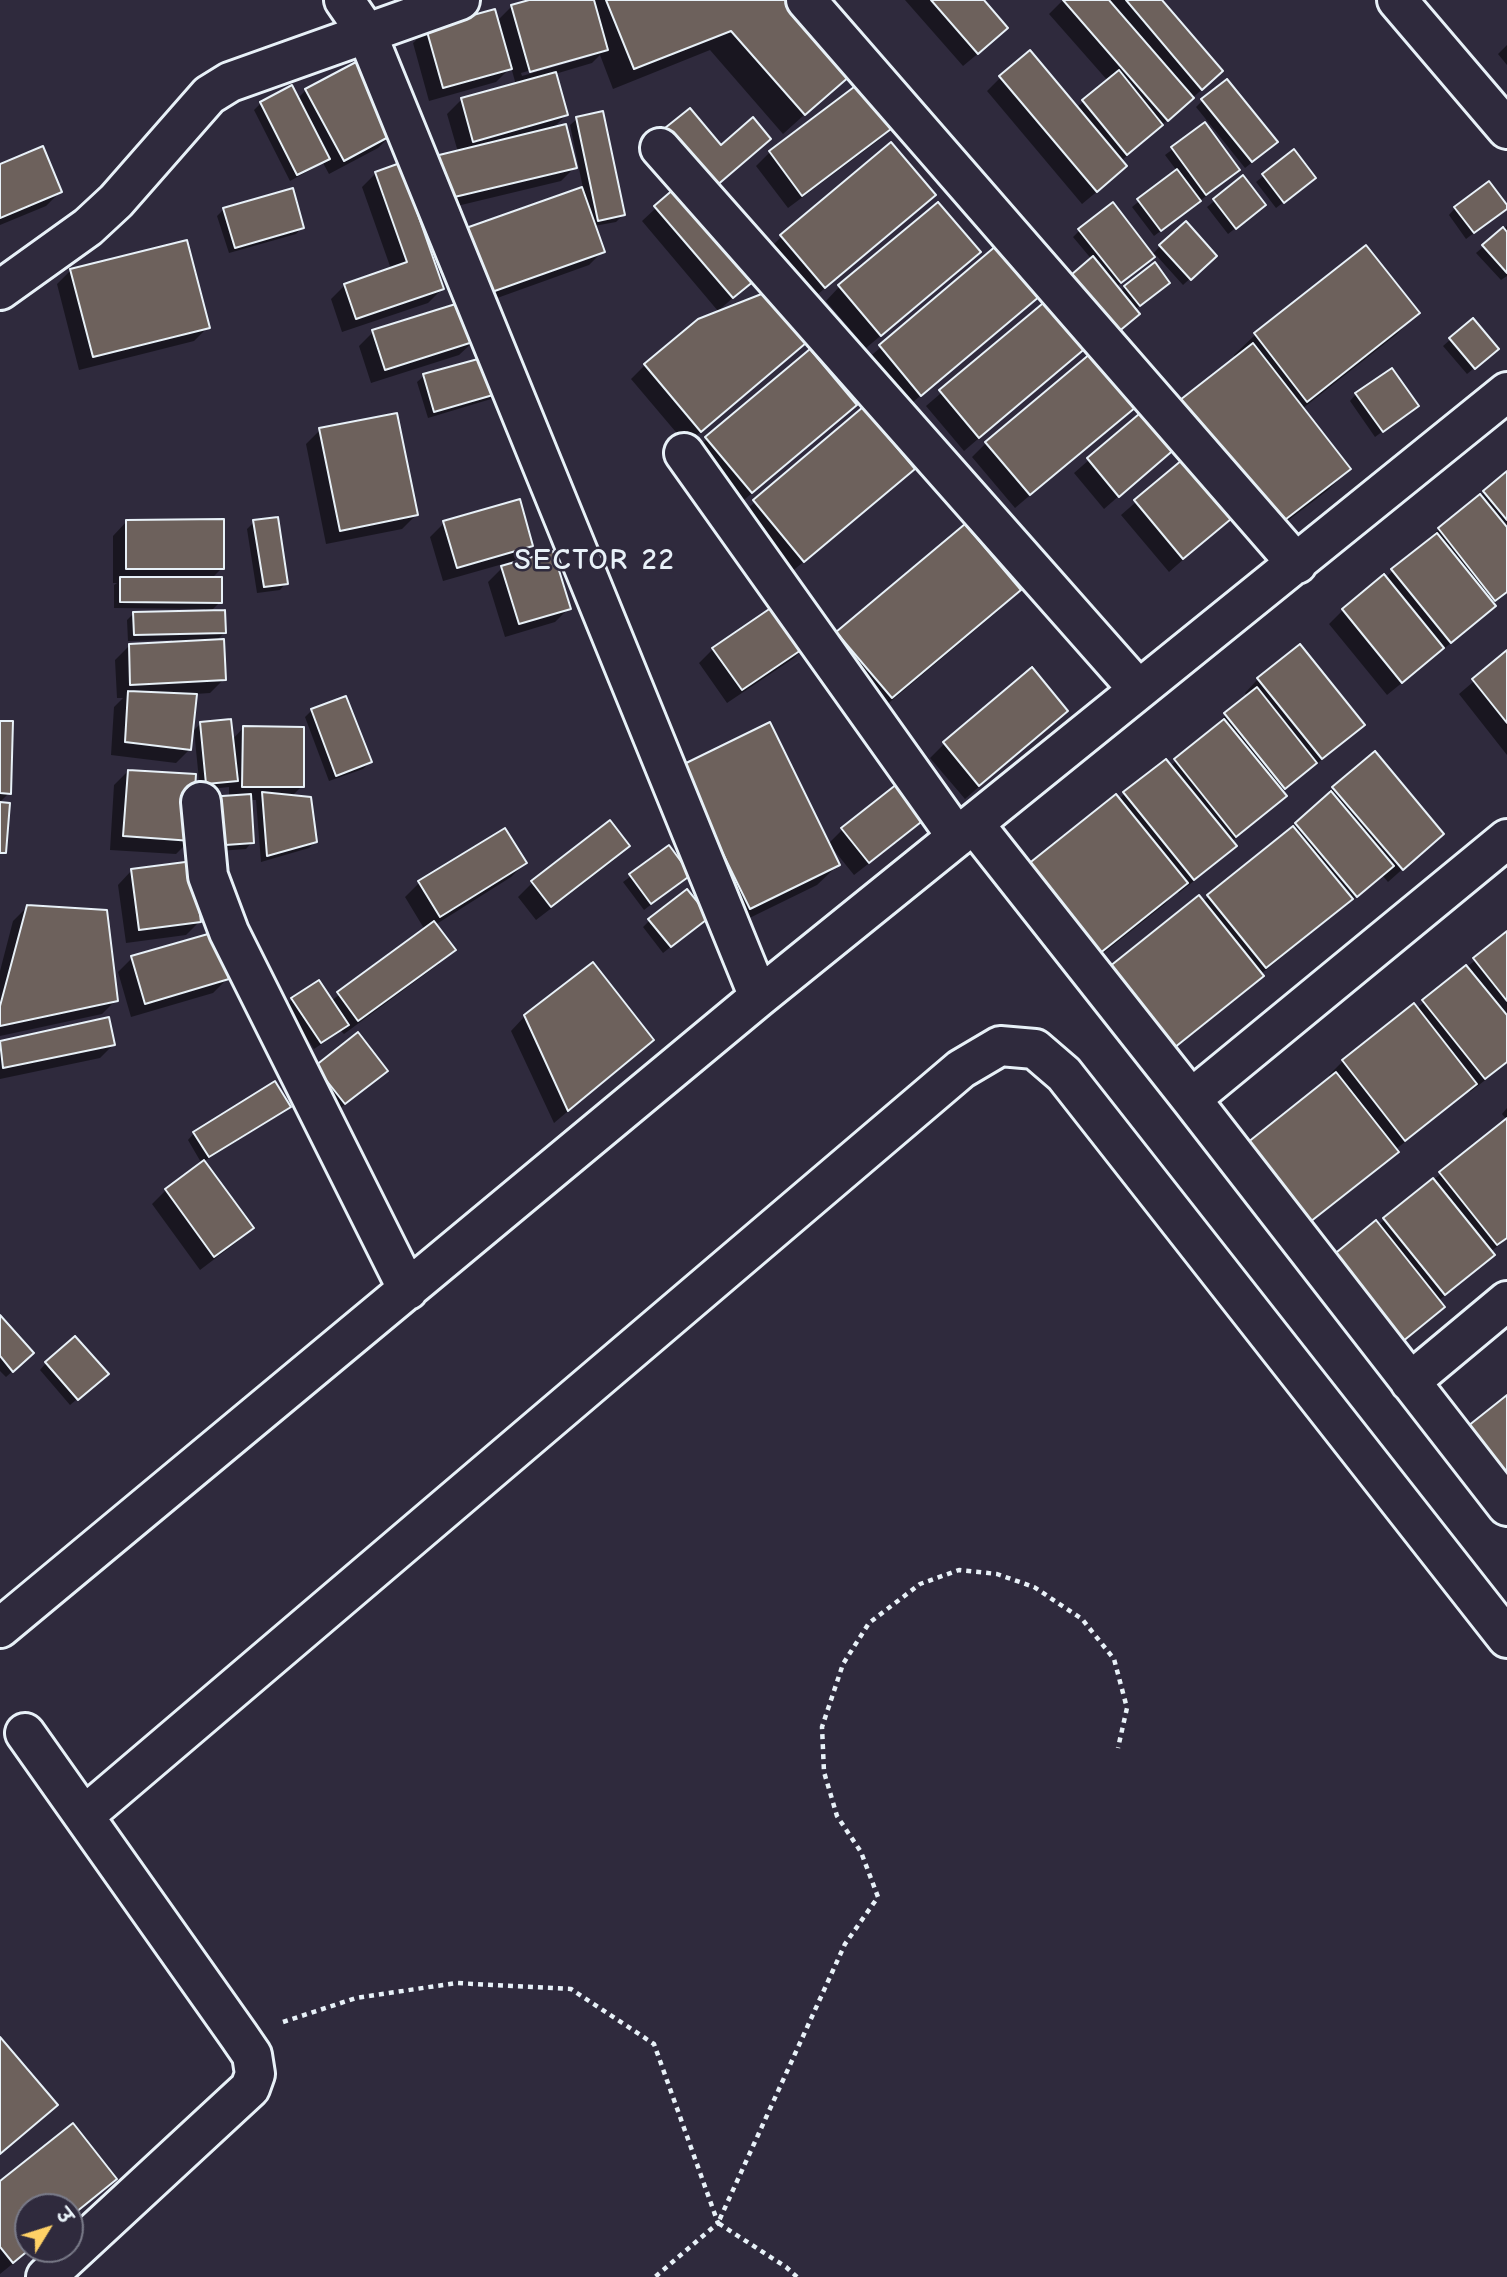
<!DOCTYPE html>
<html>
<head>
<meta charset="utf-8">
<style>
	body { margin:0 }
	#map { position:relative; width:1507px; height:2277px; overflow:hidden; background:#2f2a3d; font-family:"Comic Neue","Playpen Sans Deva",sans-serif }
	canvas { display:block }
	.north { position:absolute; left:14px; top:2193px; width:70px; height:70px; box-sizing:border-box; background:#2f2a3d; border:2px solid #797a88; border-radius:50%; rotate:52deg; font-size:19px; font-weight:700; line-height:28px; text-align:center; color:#e8f1f8 }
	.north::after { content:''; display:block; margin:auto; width:24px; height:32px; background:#ffd166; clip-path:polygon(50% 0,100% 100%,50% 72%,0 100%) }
</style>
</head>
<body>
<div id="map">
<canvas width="1507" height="2277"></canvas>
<div class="north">उ</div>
</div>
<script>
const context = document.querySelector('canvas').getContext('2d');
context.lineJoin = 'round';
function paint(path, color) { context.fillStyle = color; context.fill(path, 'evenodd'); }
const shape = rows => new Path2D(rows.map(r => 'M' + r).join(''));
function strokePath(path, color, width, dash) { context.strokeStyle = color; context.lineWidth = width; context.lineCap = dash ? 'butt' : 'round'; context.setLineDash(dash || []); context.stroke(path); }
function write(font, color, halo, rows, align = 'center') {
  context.font = font + ' "Comic Neue",sans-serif'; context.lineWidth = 5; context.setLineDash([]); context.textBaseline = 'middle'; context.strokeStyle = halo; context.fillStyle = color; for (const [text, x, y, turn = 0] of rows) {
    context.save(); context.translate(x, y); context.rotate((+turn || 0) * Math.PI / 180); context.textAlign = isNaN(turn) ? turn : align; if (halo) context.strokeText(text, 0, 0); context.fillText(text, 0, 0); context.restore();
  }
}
paint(shape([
	[536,0,795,0,855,69,783,134,710,50,613,89,600,55,592,63,555,74,566,115,551,130,575,167,561,181,432,212,458,152,447,114,462,99,516,85,511,67,496,82,429,101,413,43,427,29,496,22,511,7],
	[592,53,592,56,522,76,521,73],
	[905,0,982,0,992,42,963,66],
	[1063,0,1160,0,1207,85,1121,161,1111,180,1082,204,987,91,1001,77,1076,108,1108,81,1049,14],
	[1507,45,1507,65,1498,54],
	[862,83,893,126,879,140,788,208,756,166,770,152],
	[306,90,392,134,378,148,329,174,323,163,290,181,254,110,261,103,297,99],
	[1203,100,1269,149,1245,168,1196,107],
	[577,119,623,215,616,222,594,226,603,251,589,265,475,306,467,230,583,188,570,125],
	[1205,125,1231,177,1154,236,1132,207,1177,171,1165,155],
	[1293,152,1307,184,1276,208,1256,182],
	[0,166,60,192,46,206,0,225],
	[376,173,442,289,428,303,342,332,331,299,345,285,391,269,362,187],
	[1243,178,1258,211,1228,234,1207,207],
	[934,195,810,301,768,250,782,236],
	[656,208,752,281,718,311,642,221],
	[1455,208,1507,208,1466,239,1449,215],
	[224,209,302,227,296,234,229,253,217,216],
	[1507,226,1507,276,1501,280,1476,253],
	[1080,230,1152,255,1160,246,1208,262,1183,285,1155,254,1116,287,1120,292,1125,287,1161,289,1134,310,1073,237],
	[997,247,1038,296,906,408,866,360],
	[1366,247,1417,313,1397,334,1302,409,1349,469,1328,490,1256,545,1233,516,1169,572,1121,515,1188,457,1160,422,1181,401,1236,358,1234,355,1255,335],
	[964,266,866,348,826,301,839,287],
	[71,270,208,327,194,341,79,370,57,284],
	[1054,296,1092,341,964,451,926,406],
	[1473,320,1490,355,1467,374,1443,346],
	[373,332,474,341,459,355,371,383,359,346],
	[810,352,855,405,737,506,692,452],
	[790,356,686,444,631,379,645,365],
	[424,376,498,393,491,399,428,418,417,382],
	[1356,394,1417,406,1375,437,1350,401],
	[1140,402,1015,508,972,457,986,443],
	[863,410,898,483,789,574,740,515],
	[1145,411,1175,447,1104,509,1074,473],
	[320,430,416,515,402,529,326,544,306,444],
	[1507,474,1507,593,1492,605,1493,606,1479,620,1387,695,1329,624,1343,610,1385,578,1439,529],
	[127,521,222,568,211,579,220,602,210,612,224,633,216,641,224,679,210,693,195,694,190,749,176,763,111,755,114,707,123,698,117,698,115,660,129,646,173,644,172,640,128,641,127,620,134,613,205,612,205,609,114,608,114,585,117,583,113,583,113,536],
	[254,522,286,583,280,590,257,593,247,529],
	[444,523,531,546,517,560,443,581,430,537],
	[502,568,569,608,555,622,505,637,488,582],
	[1018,590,998,611,871,718,817,654,837,634],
	[808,644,794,658,727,703,699,663,713,649],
	[1507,653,1507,755,1459,694],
	[1258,679,1363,724,1349,738,1281,792,1285,796,1231,842,1234,846,1220,860,1179,893,1177,891,1165,904,1077,974,1118,800,1124,794,1170,766,1213,730,1212,728,1226,715,1247,697,1245,693],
	[312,710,370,762,363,769,329,781,305,717],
	[1066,711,965,799,930,758,944,744],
	[0,723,9,793,0,802],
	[201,723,232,740,243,728,302,786,291,797,316,841,309,848,261,862,256,800,250,800,252,842,246,849,205,852,229,797,229,787,200,790,194,730],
	[128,771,190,840,176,854,110,850,114,785],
	[660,788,828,844,843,829,927,815,913,829,854,875,829,844,838,865,817,885,729,928],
	[1334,788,1442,834,1388,882,1382,875,1261,974,1262,976,1248,990,1159,1061,1202,902,1286,834,1320,803],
	[609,822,628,846,614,860,536,920,518,897,532,883],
	[504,830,525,863,511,877,435,925,453,950,439,964,344,1034,341,1031,314,1049,286,1006,292,999,331,1001,425,930,405,897,419,883],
	[669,848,689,875,644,910,623,882],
	[132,870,200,921,186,935,126,943,118,885],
	[28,906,116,1000,102,1014,0,1036,0,971,13,921],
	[650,920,701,923,663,953,643,927],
	[1507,934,1507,1063,1470,1092,1469,1090,1395,1150,1396,1152,1382,1166,1295,1235,1332,1078,1329,1075,1343,1061,1416,1009],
	[132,958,227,979,213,993,131,1017,118,972],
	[525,1016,652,1040,554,1123,511,1031],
	[108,1019,114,1044,100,1058,0,1079,0,1043],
	[309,1074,379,1077,338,1110],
	[289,1107,282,1113,203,1162,251,1228,237,1242,200,1270,152,1204,166,1190,202,1164,188,1140,194,1133],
	[1507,1108,1507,1239,1490,1252,1492,1255,1478,1269,1438,1301,1443,1307,1429,1321,1387,1355,1378,1225,1507,1120,1502,1114],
	[0,1317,25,1360,6,1377,0,1371],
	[46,1363,100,1380,70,1405,40,1370],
	[0,2040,55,2105,0,2155],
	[115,2178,70,2217,70,2207,28,2207,28,2249,31,2249,0,2274,0,2183]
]), '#0007');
const building = shape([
	[529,0,594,0,608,50,530,72,511,5,529,0],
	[606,0,797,0,858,69,805,115,731,31,634,69,606,0],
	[931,0,984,0,1008,28,978,54,931,0],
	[1063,0,1109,0,1194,98,1168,121,1063,0],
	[1126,0,1162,0,1223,71,1202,90,1126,0],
	[495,9,512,69,443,88,426,28,495,9],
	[1030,50,1127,166,1097,192,999,76,1030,50],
	[356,62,394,134,344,161,305,89,356,62],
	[1119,70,1163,125,1127,155,1082,100,1119,70],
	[556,72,568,115,473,142,461,98,556,72],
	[1227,79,1278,142,1252,162,1201,99,1227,79],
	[862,81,895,126,802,196,769,151,862,81],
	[292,85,330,159,297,175,260,102,292,85],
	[690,108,721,145,753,117,771,139,715,187,665,128,690,108],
	[603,111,625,215,598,221,576,117,603,111],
	[1205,122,1240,170,1206,195,1171,147,1205,122],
	[566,124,577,168,446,199,435,156,566,124],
	[891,142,936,195,825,288,780,235,891,142],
	[43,146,62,192,0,218,0,164,43,146],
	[1294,149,1316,178,1284,203,1262,174,1294,149],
	[400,163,444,289,356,319,344,284,407,262,375,172,400,163],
	[1177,169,1201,201,1161,231,1137,199,1177,169],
	[1243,175,1266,205,1236,229,1213,199,1243,175],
	[1489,181,1507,205,1507,209,1474,233,1454,207,1489,181],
	[582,187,605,252,489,293,466,228,582,187],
	[293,188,304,228,235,248,223,208,293,188],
	[675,188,754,281,733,298,654,206,675,188],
	[938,202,981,252,881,336,838,285,938,202],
	[1113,202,1155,257,1121,283,1078,229,1113,202],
	[1186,221,1217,256,1191,280,1159,245,1186,221],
	[1503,227,1507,232,1507,273,1482,245,1503,227],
	[187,240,210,328,93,357,70,269,187,240],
	[997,245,1040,296,921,396,879,345,997,245],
	[1366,245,1420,313,1307,402,1254,333,1366,245],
	[1093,256,1140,314,1117,333,1071,275,1093,256],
	[1155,262,1170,283,1140,306,1124,286,1155,262],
	[764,293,806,343,701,432,644,364,698,319,764,293],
	[1054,294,1094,341,979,438,939,390,1054,294],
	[462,302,476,341,385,370,372,330,462,302],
	[1473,318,1499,349,1475,369,1449,338,1473,318],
	[1253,343,1351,469,1277,526,1180,400,1253,343],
	[1097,348,1142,402,1030,495,985,442,1097,348],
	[810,349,857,405,752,493,705,437,810,349],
	[489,356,500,393,434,412,423,374,489,356],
	[1392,368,1419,406,1383,432,1355,393,1392,368],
	[863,407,915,469,804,562,753,500,863,407],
	[1145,409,1177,447,1119,497,1087,458,1145,409],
	[397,413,418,515,340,531,319,428,397,413],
	[1188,455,1237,514,1183,559,1134,500,1188,455],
	[1507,471,1507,520,1483,491,1507,471],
	[1480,494,1507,527,1507,592,1495,601,1438,528,1480,494],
	[520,499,533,546,457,568,443,521,520,499],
	[278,517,288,584,264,587,253,520,278,517],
	[224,519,224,569,126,569,126,520,224,519],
	[965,524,1021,590,892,698,836,632,965,524],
	[1437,533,1496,606,1451,643,1391,569,1437,533],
	[553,551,571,609,519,624,501,566,553,551],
	[1384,574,1444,648,1402,683,1342,609,1384,574],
	[120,577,222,577,222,603,120,602,120,577],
	[781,601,810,644,742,690,712,648,781,601],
	[225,610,226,633,134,635,133,612,225,610],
	[224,639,226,680,130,685,129,644,224,639],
	[1300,644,1365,725,1322,759,1257,678,1300,644],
	[1507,650,1507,723,1472,679,1507,650],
	[1032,667,1068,711,979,786,943,742,1032,667],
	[1257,687,1317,763,1285,789,1224,713,1257,687],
	[128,691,197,694,191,750,125,742,128,691],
	[346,696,372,762,336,776,311,709,346,696],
	[231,719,238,781,206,784,200,722,231,719],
	[1224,719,1287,796,1236,837,1174,759,1224,719],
	[0,721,13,721,11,794,0,793,0,721],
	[770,722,840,865,750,909,680,766,770,722],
	[243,726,304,727,304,787,242,787,243,726],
	[1375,751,1444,834,1403,870,1332,787,1375,751],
	[1166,759,1237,846,1194,880,1123,792,1166,759],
	[128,770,196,774,192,841,123,836,128,770],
	[902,780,930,815,869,863,841,828,902,780],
	[1331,791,1394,866,1357,897,1295,823,1331,791],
	[262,792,311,797,317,842,267,856,262,792],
	[251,794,254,843,211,846,208,797,251,794],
	[1116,794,1188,883,1099,954,1027,865,1116,794],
	[0,802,10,803,6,853,0,853,0,802],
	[610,820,630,846,551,907,531,881,610,820],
	[1293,826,1353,899,1266,968,1207,895,1293,826],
	[505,828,527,863,440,917,418,881,505,828],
	[669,845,691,875,651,904,629,874,669,845],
	[193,861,201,922,139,930,131,869,193,861],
	[687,889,710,917,671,947,648,919,687,889],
	[1199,895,1264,976,1174,1048,1109,967,1199,895],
	[27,905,107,910,118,1001,0,1026,0,1006,27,905],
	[434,921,456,950,358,1021,337,992,434,921],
	[1507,931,1507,1001,1473,958,1507,931],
	[215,932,229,979,145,1004,131,956,215,932],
	[593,962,654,1040,568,1111,524,1015,593,962],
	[1466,965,1507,1015,1507,1062,1485,1079,1422,1000,1466,965],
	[319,980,349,1025,321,1043,291,998,319,980],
	[1414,1003,1477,1084,1405,1141,1342,1060,1414,1003],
	[109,1017,115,1045,3,1068,0,1041,109,1017],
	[358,1032,388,1071,345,1104,315,1066,358,1032],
	[1336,1072,1399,1152,1310,1222,1247,1143,1336,1072],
	[275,1081,291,1107,209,1157,193,1132,275,1081],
	[1507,1118,1507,1238,1497,1245,1439,1172,1507,1118],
	[204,1160,254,1228,214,1257,165,1189,204,1160],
	[1433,1178,1495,1255,1445,1295,1383,1218,1433,1178],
	[1376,1220,1445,1307,1402,1342,1332,1256,1376,1220],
	[0,1315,34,1353,13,1372,0,1356,0,1315],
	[75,1336,109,1374,78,1400,45,1362,75,1336],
	[1507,1395,1507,1485,1463,1430,1507,1395],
	[0,2037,58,2105,0,2154,0,2037],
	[73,2123,117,2179,70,2217,70,2207,28,2207,28,2249,30,2249,13,2263,0,2247,0,2181,73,2123]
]);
paint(building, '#6d615c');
strokePath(building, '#e8f1f8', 2);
const minor = shape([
	[344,0,366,32,759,997],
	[806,0,1297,564],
	[1397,0,1507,129],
	[660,148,1138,689],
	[0,290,88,227,116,201,209,95,230,82,460,0],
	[684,453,957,837],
	[201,802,208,876,229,932,408,1290],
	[974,824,1191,1099,1507,1506],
	[1191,1099,1507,839],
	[1410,1382,1507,1301],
	[0,1628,759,997,1507,392],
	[25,1733,239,2036,252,2055,255,2074,250,2088,46,2277],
	[85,1815,961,1069,1000,1046,1035,1049,1064,1074,1507,1638]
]);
strokePath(minor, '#e8f1f8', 44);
strokePath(shape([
	[283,2022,356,1998,456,1983,571,1989,654,2044,718,2223,655,2277],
	[797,2277,786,2267,718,2223,845,1944,878,1897,861,1852,837,1816,824,1772,822,1727,843,1664,869,1623,920,1584,959,1570,997,1574,1034,1587,1082,1619,1114,1659,1127,1708,1118,1748]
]), '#e8f1f8', 4.5, [5, 5]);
strokePath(minor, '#2f2a3d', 38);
context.letterSpacing = '2px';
write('bold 30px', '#e8f1f8', '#2f2a3d', [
	["SECTOR 22",595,561]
]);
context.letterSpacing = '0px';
</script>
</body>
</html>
